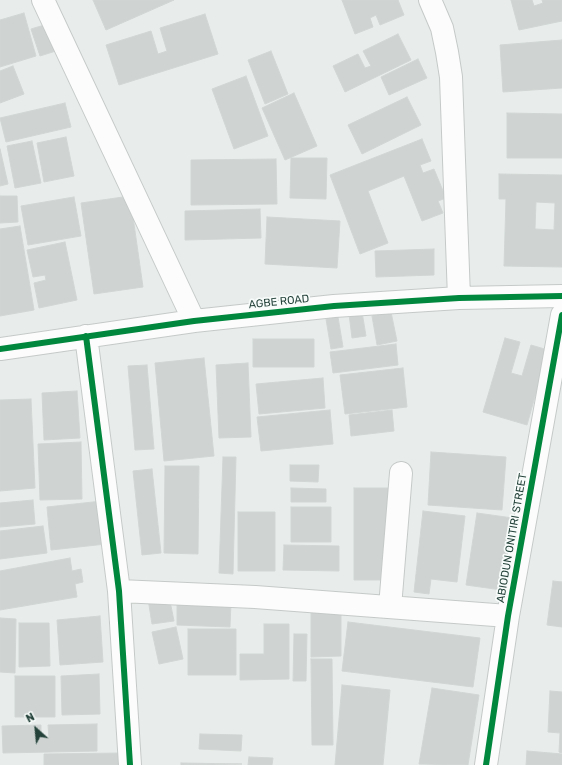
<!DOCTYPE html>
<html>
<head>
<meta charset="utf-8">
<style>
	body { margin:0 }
	#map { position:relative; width:562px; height:765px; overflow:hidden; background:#e8edeb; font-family:Rubik,sans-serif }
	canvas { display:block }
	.north { position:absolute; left:16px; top:709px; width:40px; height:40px; -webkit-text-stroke:3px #f7fbf9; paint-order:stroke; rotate:333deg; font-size:11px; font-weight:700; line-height:16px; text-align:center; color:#24423a }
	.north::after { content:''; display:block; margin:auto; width:14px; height:18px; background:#24423a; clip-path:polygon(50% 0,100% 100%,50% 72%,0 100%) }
</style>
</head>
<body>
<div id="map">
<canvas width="562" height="765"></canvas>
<div class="north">N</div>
</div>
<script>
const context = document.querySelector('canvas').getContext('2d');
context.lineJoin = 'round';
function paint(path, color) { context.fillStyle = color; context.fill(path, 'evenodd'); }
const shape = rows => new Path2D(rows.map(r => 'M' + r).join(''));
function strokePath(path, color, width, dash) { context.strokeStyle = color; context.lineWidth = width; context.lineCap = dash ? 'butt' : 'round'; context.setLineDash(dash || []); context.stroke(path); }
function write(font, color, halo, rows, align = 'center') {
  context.font = font + ' Rubik,sans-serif'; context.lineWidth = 3.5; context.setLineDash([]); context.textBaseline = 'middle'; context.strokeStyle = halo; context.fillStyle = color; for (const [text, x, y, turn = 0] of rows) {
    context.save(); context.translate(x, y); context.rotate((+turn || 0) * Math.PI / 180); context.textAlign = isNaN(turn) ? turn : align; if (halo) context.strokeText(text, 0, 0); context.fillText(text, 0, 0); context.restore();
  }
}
const building = shape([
	[93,0,174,0,106,30,93,0],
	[342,0,398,0,404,15,380,25,376,15,370,18,373,27,355,34,342,0],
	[511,0,532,0,534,6,543,3,542,0,562,0,562,21,519,30,511,0],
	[24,13,36,56,0,67,0,20,24,13],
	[205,14,218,54,119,85,106,45,151,31,158,54,167,51,160,28,205,14],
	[51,23,59,50,40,56,31,29,51,23],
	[398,34,411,60,345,92,333,66,358,54,365,68,371,66,363,51,398,34],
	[562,40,562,88,503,92,500,45,562,40],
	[271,51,288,94,265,104,248,60,271,51],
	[418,59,427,78,389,95,381,77,418,59],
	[13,66,24,94,0,103,0,71,13,66],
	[246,76,268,136,234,149,212,89,246,76],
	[294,93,317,146,285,160,262,108,294,93],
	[407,97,421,125,362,154,348,125,407,97],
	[65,103,71,127,6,142,0,118,65,103],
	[507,113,562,114,562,158,507,158,507,113],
	[66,137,74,176,44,182,37,143,66,137],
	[422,139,431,161,420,165,423,173,434,169,446,198,438,201,443,213,422,221,404,176,368,191,388,243,360,254,330,175,422,139],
	[32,141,41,183,15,188,7,146,32,141],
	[0,149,8,184,0,186,0,149],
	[291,158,327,158,326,199,290,198,291,158],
	[276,159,277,204,191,205,191,160,276,159],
	[499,174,562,175,562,267,504,266,506,199,499,199,499,174],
	[536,202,555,203,554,230,535,229,536,202],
	[0,196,17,196,18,222,0,223,0,196],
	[130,196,143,287,94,294,81,203,130,196],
	[74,197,81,236,28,245,21,206,74,197],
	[260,209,261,238,185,240,185,211,260,209],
	[267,217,340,221,337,268,265,264,267,217],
	[20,226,34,310,0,316,0,229,20,226],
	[65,242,77,300,39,308,34,283,46,280,45,275,33,277,27,250,65,242],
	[434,249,434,275,376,277,375,251,434,249],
	[362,312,366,336,352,338,349,314,362,312],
	[391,312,397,341,377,345,372,316,391,312],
	[338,317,343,347,331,349,326,319,338,317],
	[505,338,520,342,511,373,522,376,531,345,548,350,527,425,483,412,505,338],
	[253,339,314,339,314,367,253,367,253,339],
	[396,344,398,365,333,373,330,352,396,344],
	[204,358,214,456,164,461,155,363,204,358],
	[248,363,251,437,219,438,216,365,248,363],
	[147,365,154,449,135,450,128,366,147,365],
	[403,368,407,407,345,414,340,375,403,368],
	[323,378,325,408,259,414,256,384,323,378],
	[77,391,80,438,44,440,42,393,77,391],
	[31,399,35,488,0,491,0,400,31,399],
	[330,410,333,444,261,451,257,417,330,410],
	[392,410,394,431,351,436,349,415,392,410],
	[81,442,82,499,40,500,38,444,81,442],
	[431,452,506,457,502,510,428,505,431,452],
	[223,457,236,457,233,574,219,573,223,457],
	[290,465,319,465,318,482,290,481,290,465],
	[165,466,199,466,198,554,164,553,165,466],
	[152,469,161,553,142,555,133,471,152,469],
	[291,488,326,489,326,502,291,502,291,488],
	[354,488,389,488,388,580,354,580,354,488],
	[33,500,35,524,0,527,0,503,33,500],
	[102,501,106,544,51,550,47,507,102,501],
	[291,507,331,507,331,542,291,542,291,507],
	[423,511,465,516,457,582,431,579,429,594,414,592,423,511],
	[238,512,275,512,275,571,238,571,238,512],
	[477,513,520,519,509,591,466,585,477,513],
	[43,526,47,553,0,559,0,531,43,526],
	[284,545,339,546,339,571,283,570,284,545],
	[70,558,72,571,81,569,83,582,75,584,77,597,0,610,0,571,70,558],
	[553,581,562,582,562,627,547,625,553,581],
	[169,596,174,621,152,624,148,599,169,596],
	[177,600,231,602,230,627,177,625,177,600],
	[311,609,341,609,341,656,311,657,311,609],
	[100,616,103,662,60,665,57,620,100,616],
	[0,618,16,619,15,673,0,672,0,618],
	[348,622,480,638,473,687,342,671,348,622],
	[19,623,49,623,50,666,19,667,19,623],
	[264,624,289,624,289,679,240,680,240,654,264,654,264,624],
	[176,627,183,659,159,664,152,632,176,627],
	[188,629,236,629,236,675,188,675,188,629],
	[294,634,307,634,306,681,293,681,294,634],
	[311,659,332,659,333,745,312,745,311,659],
	[99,674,100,714,62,715,61,676,99,674],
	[15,676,55,676,55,717,15,717,15,676],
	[342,685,390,690,383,765,335,765,342,685],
	[432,688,479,695,468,765,419,764,432,688],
	[550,691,562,692,562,753,559,752,560,733,548,732,550,691],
	[97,724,97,751,3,753,2,726,41,725,41,738,49,738,48,725,97,724],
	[200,734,242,735,241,751,199,749,200,734],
	[527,751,562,754,562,765,526,765,527,751],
	[123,753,123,765,44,765,44,754,123,753],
	[249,757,273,758,272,765,248,765,249,757],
	[181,763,242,764,181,765,181,763]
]);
paint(building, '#cfd4d2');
strokePath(building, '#d1d6d4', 1);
const minor = shape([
	[43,0,194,321],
	[430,0,442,28,447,52,451,77,459,298],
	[86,336,119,591,130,765],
	[0,349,194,321,334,306,459,298,562,296],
	[119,591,255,597,508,616],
	[390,607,401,473],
	[486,765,508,616,562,315]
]);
strokePath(minor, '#c5cac8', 24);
strokePath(minor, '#fcfcfc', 22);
strokePath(shape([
	[86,336,119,591,130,765],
	[0,349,194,321,334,306,459,298,562,296],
	[486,765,508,616,562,315]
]), '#00873e', 6);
write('11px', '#24423a', '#f7fbf9', [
	["AGBE ROAD",279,302,-6],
	["ABIODUN ONITIRI STREET",512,538,-80]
]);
</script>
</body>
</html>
